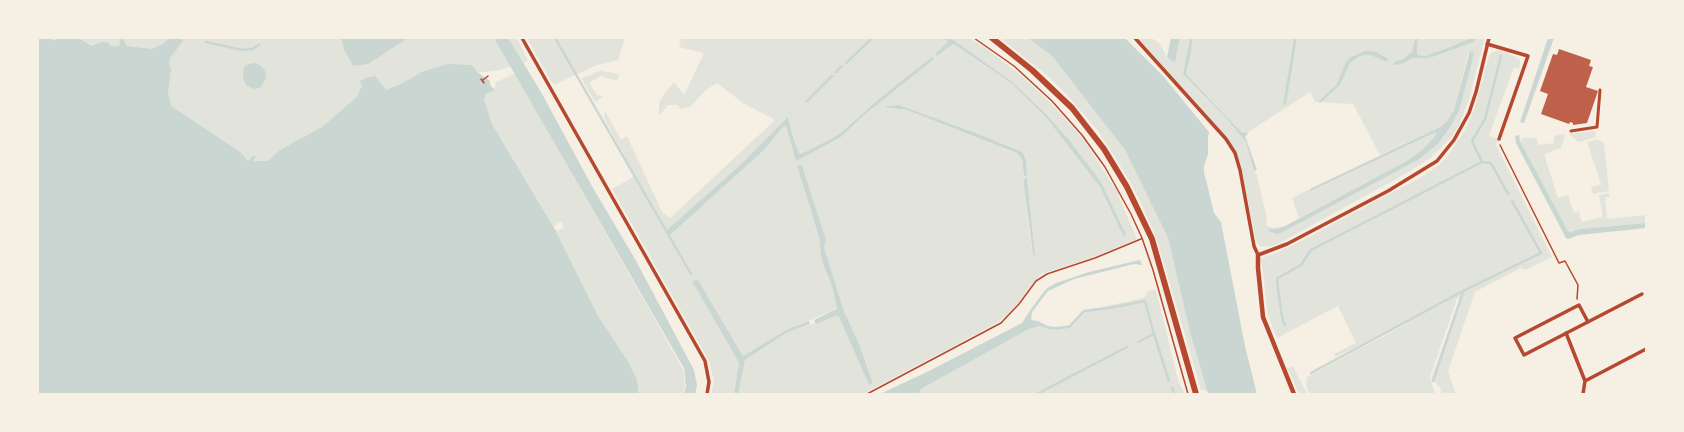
<!DOCTYPE html>
<html>
<head>
<meta charset="utf-8">
<style>
	body { margin:0 }
	#map { position:relative; width:1684px; height:432px; overflow:hidden; background:#f6efe4; font-family:Raleway,sans-serif }
	canvas { display:block }
	.frame { position:absolute; inset:0; border:39px solid #f6efe4; pointer-events:none }
</style>
</head>
<body>
<div id="map">
<canvas width="1684" height="432"></canvas>
<div class="frame"></div>
</div>
<script>
const context = document.querySelector('canvas').getContext('2d');
context.lineJoin = 'round';
function paint(path, color) { context.fillStyle = color; context.fill(path, 'evenodd'); }
const shape = rows => new Path2D(rows.map(r => 'M' + r).join(''));
function strokePath(path, color, width, dash) { context.strokeStyle = color; context.lineWidth = width; context.lineCap = dash ? 'butt' : 'round'; context.setLineDash(dash || []); context.stroke(path); }
paint(shape([
	[38,38,517,38,528,61,500,70,475,73,271,167,242,166,46,54],
	[527,38,625,38,618,60,597,65,556,84,552,83],
	[681,38,943,38,948,42,936,54,937,56,953,44,957,46,1011,83,1045,116,1100,187,1124,236,1101,182,1070,141,1044,112,1011,81,950,38,970,38,987,49,1024,78,1050,102,1085,141,1116,190,1137,239,1091,258,1041,274,1027,290,1011,312,995,324,863,394,738,394,745,360,788,332,835,316,839,317,869,385,873,383,859,344,844,311,824,247,826,240,802,165,797,166,812,214,819,238,822,262,831,283,837,309,788,329,743,356,701,285,693,283,739,363,734,394,711,394,714,381,709,361,612,189,635,176,604,118,605,111,621,140,627,136,662,212,670,218,775,120,743,103,717,83,706,90,690,107,680,109,678,105,668,105,659,116,659,103,664,94,674,82,684,95,704,53,679,47],
	[932,58,934,59,863,116,841,137,796,160,786,126,783,127,763,151,669,236,667,230,739,166,788,118,793,137,799,153,801,154,833,138,843,131,880,98],
	[899,105,981,135,1022,152,1026,159,1027,175,1024,176,1022,159,1017,153,907,110,891,108,886,106],
	[1024,179,1027,179,1035,255,1033,255,1029,232],
	[1000,38,1028,38,1052,56,1125,150,1168,238,1190,332,1207,391,1201,390,1158,243,1143,207,1129,180,1099,132,1066,94,1049,77],
	[1138,38,1152,38,1160,44,1167,57,1175,63,1180,38,1190,38,1183,74,1226,118,1246,142,1254,171,1257,175,1267,219,1266,225,1272,228,1285,226,1277,229,1281,233,1418,160,1438,144,1451,126,1460,108,1474,53,1468,54,1454,110,1448,121,1442,126,1380,155,1353,104,1315,102,1310,92,1247,133,1242,133,1186,74,1193,38,1294,38,1283,104,1285,105,1297,38,1415,38,1412,52,1403,59,1394,62,1402,64,1413,58,1426,58,1452,50,1474,42,1476,38,1485,38,1469,99,1460,123,1453,135,1440,149,1429,159,1407,173,1278,244,1267,247,1260,246,1256,241,1241,165,1236,152,1227,138],
	[1364,51,1388,60,1387,62,1370,55,1361,56,1350,63,1340,85,1318,102,1337,84,1351,57],
	[1418,38,1471,38,1450,47,1425,56,1418,55,1417,52],
	[1498,50,1516,57,1520,60,1520,65,1519,69,1514,67,1489,136,1498,139,1496,145,1552,257,1525,270,1521,268,1475,292,1448,371,1456,394,1442,394,1439,386,1431,379,1461,297,1455,300,1456,302,1430,377,1435,394,1309,394,1306,385,1307,377,1412,321,1335,357,1334,354,1356,343,1338,306,1277,338,1268,315,1261,258,1274,254,1307,238,1423,176,1440,164,1449,154,1465,130,1474,110,1489,56,1492,52],
	[600,71,619,74,617,81,601,76,589,83,597,95,604,96,595,102,584,83,582,78],
	[515,73,683,369,685,387,683,394,639,394,639,390,614,342,598,316,556,231,564,228,562,222,558,223,554,227,492,124,485,104,484,99,486,94,495,90,495,83],
	[1595,131,1596,137,1579,142,1568,134],
	[1436,132,1437,133,1435,136,1424,148,1410,159,1299,218,1292,198,1310,189,1312,191],
	[1565,134,1561,148,1544,154,1558,198,1568,195,1574,213,1579,212,1582,222,1603,217,1599,195,1609,193,1610,197,1605,197,1607,219,1646,215,1646,223,1580,229,1571,232,1568,231,1520,141,1523,138,1537,138,1538,145,1554,143,1554,136],
	[1598,139,1604,143,1609,191,1593,194,1591,187,1601,184,1587,142],
	[1156,290,1178,380,1185,394,919,394,921,389,1029,329,1040,326,1048,329,1057,330,1073,325,1070,324,1087,310,1144,298,1148,291],
	[1293,366,1307,394,1299,394,1290,373,1286,369]
]), '#e2e4dc');
paint(shape([
	[38,38,50,38,53,41,59,38,78,38,92,46,101,42,107,42,111,46,119,46,121,38,123,38,127,46,152,49,163,44,170,38,181,38,183,41,170,58,169,63,171,70,168,93,171,106,240,152,248,161,253,156,256,156,253,161,268,161,280,150,322,127,357,97,362,86,360,81,366,78,375,76,386,90,403,83,422,72,447,64,472,65,477,72,490,81,490,85,495,90,486,94,484,99,492,124,556,231,598,316,630,365,637,380,639,394,38,394],
	[341,38,408,38,368,64,353,66,344,49],
	[494,38,508,38,541,92,593,188,635,259,694,370,697,385,695,394,684,394,686,387,684,368],
	[943,38,952,39,1011,81,1044,112,1070,141,1101,182,1126,235,1124,236,1121,231,1100,187,1045,116,1011,83,957,46,953,44,937,56,935,54,948,42],
	[1028,38,1125,38,1163,76,1209,132,1208,138,1208,154,1204,166,1204,172,1214,213,1221,222,1245,346,1257,394,1208,394,1190,332,1168,238,1125,150,1052,56],
	[1171,38,1180,38,1175,63,1167,57],
	[1190,38,1193,38,1191,51,1186,74,1242,133,1247,133,1248,134,1245,136,1257,170,1254,171,1246,142,1226,118,1183,74],
	[1294,38,1297,38,1286,105,1283,104],
	[1415,38,1418,38,1417,52,1418,55,1425,56,1450,47,1471,38,1476,38,1474,42,1432,57,1426,58,1413,58,1402,64,1393,65,1394,62,1403,59,1412,52],
	[1548,38,1554,38,1524,123,1520,122],
	[1364,51,1374,51,1388,59,1387,62,1370,55,1360,56,1350,63,1340,85,1321,102,1318,102,1337,84,1346,62,1351,57],
	[1470,51,1474,53,1472,62,1460,108,1451,126,1438,144,1418,160,1281,233,1277,234,1268,231,1269,229,1277,229,1285,226,1410,159,1424,148,1435,136,1436,132,1311,191,1310,189,1442,126,1447,121,1454,110],
	[932,57,934,59,863,116,841,137,796,161,786,126,783,127,763,151,669,236,667,230,739,166,788,117,793,137,799,153,801,154,833,138,843,131,880,98],
	[256,63,261,66,265,70,266,78,260,88,254,89,246,85,243,78,243,71,244,67,248,64],
	[899,105,981,135,1022,152,1026,159,1027,175,1024,176,1022,159,1017,153,907,110,891,108,886,107,886,106],
	[1519,135,1520,141,1568,231,1571,232,1580,229,1646,223,1646,228,1579,235,1568,239,1566,238,1516,143,1515,136],
	[802,165,826,240,824,247,844,311,859,344,873,383,869,385,839,317,835,316,816,324,814,320,837,309,831,283,822,262,819,238,812,214,797,166],
	[1027,178,1035,255,1033,255,1024,185,1024,179],
	[1140,260,1142,265,1134,264,1074,279,1048,291,1032,312,1031,320,1038,321,1048,326,1055,327,1073,325,1069,328,1057,330,1048,329,1040,326,1029,329,921,389,919,394,880,394,929,371,1022,323,1031,309,1046,289,1056,283,1089,272],
	[698,280,743,356,788,329,809,321,810,324,788,332,745,360,738,394,734,394,739,363,693,283,693,281]
]), '#c9d6d2');
strokePath(shape([
	[555,38,691,274],
	[206,42,242,50,252,49,259,45],
	[846,63,872,38],
	[836,72,842,66],
	[807,101,832,76],
	[1482,162,1472,141,1485,119,1501,56],
	[1285,325,1282,317,1277,281,1278,278,1301,265,1311,250,1482,162,1491,163,1508,194],
	[1070,326,1084,311,1109,308,1145,301,1154,334,1138,342],
	[1154,334,1169,381],
	[1311,373,1463,291,1541,253,1512,201],
	[1433,381,1463,292],
	[1172,388,1174,394],
	[1037,394,1127,347]
]), '#c9d6d2', 2.5);
paint(shape([
	[1559,49,1591,60,1589,66,1593,67,1586,87,1598,91,1587,123,1573,125,1573,123,1570,122,1569,124,1541,114,1548,94,1540,91,1553,54,1557,55]
]), '#bf614a');
strokePath(shape([
	[974,38,1014,66,1052,101,1082,135,1105,167,1131,214,1142,238,1153,270,1188,394],
	[481,79,484,83],
	[483,80,488,76],
	[1500,145,1559,263,1565,261,1578,285,1577,299],
	[867,394,1001,323,1019,304,1036,281,1047,274,1095,258,1141,239]
]), '#b5482f', 1.5);
strokePath(shape([
	[1571,131,1597,127,1600,90]
]), '#b5482f', 3);
strokePath(shape([
	[522,38,705,361,709,382,707,394],
	[1135,38,1226,139,1235,153,1240,170,1254,246,1258,255,1287,244,1388,191,1437,161,1454,140,1469,113,1476,92,1489,38],
	[1487,44,1528,56,1499,139],
	[1588,322,1579,305,1515,338,1524,355,1642,294],
	[1566,333,1585,381],
	[1583,394,1585,381,1646,349]
]), '#b5482f', 3.5);
strokePath(shape([
	[1258,255,1258,268,1263,317,1294,394]
]), '#b5482f', 4.5);
strokePath(shape([
	[992,38,1032,70,1072,108,1104,149,1127,187,1152,239,1196,394]
]), '#b5482f', 6);
</script>
</body>
</html>
